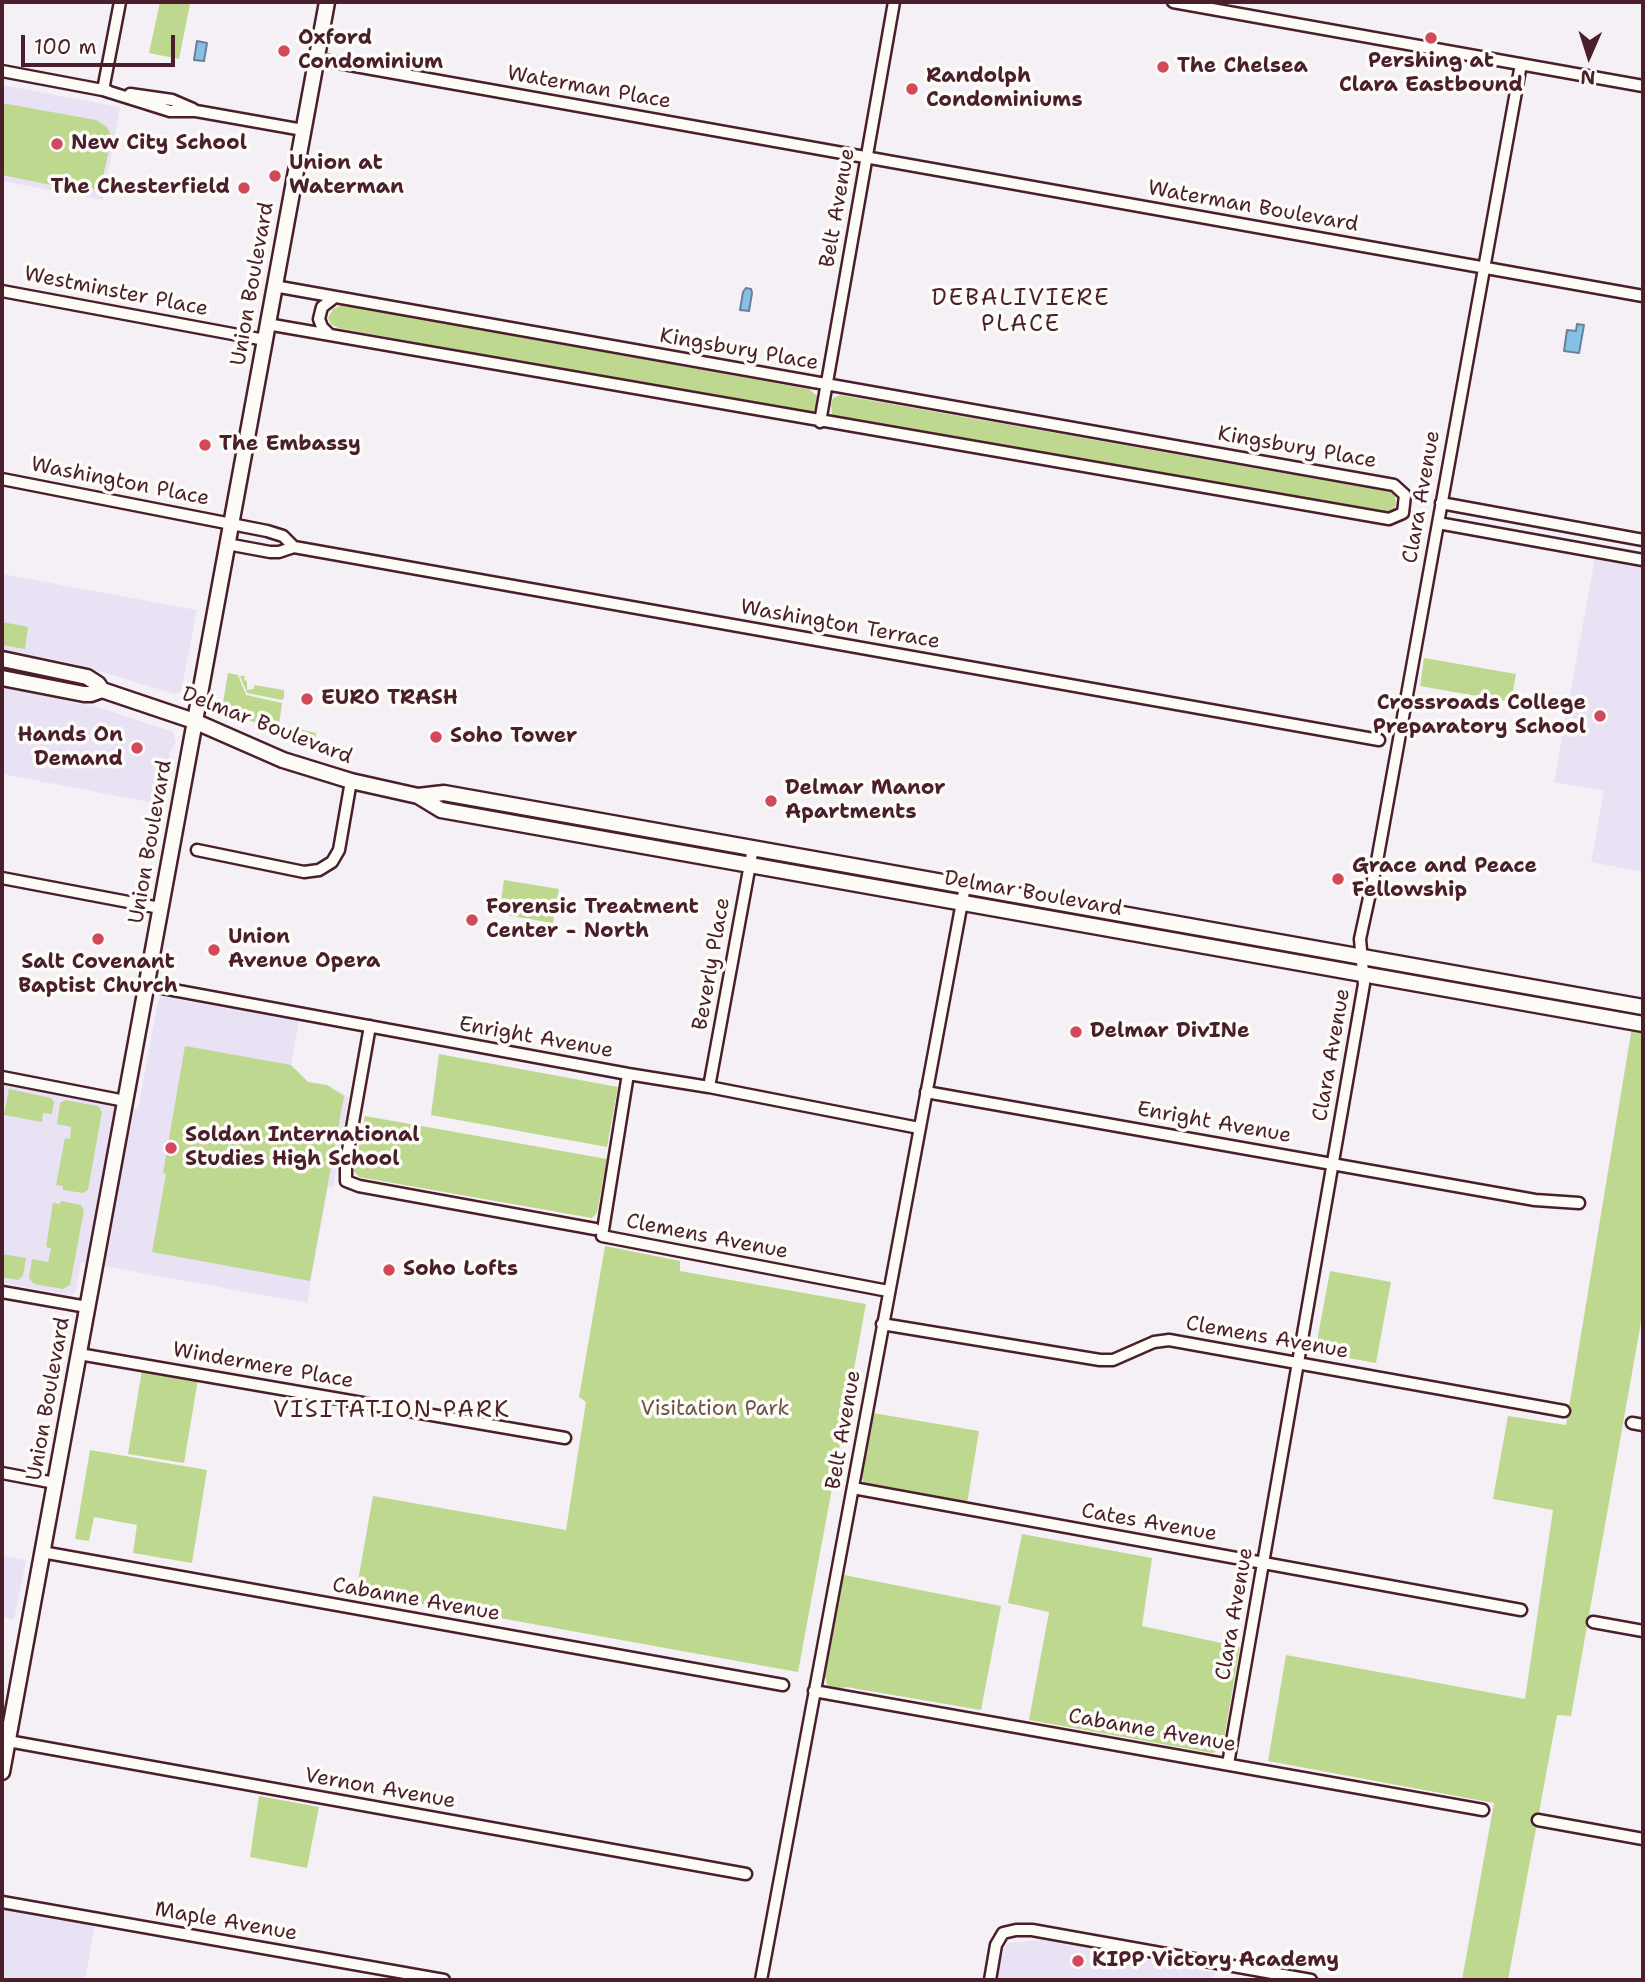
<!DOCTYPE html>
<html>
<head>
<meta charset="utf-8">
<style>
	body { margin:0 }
	#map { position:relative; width:1645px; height:1982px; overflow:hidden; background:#f4f0f6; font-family:"Shantell Sans",sans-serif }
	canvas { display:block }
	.frame { position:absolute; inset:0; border:4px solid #4a1f2b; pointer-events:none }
	.north { position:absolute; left:1554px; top:21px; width:70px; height:70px; -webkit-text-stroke:5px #fdfcf7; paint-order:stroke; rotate:183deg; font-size:19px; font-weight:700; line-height:28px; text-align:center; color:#4a1f2b }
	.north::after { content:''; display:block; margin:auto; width:24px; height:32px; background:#4a1f2b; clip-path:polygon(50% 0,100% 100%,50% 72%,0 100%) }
	.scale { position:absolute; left:21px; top:35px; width:154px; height:32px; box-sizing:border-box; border:4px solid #4a1f2b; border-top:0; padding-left:9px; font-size:21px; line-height:24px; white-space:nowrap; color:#4a1f2b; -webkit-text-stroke:5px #fdfcf7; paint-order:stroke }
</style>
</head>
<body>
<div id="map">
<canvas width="1645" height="1982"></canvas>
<div class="frame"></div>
<div class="north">N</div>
<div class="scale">100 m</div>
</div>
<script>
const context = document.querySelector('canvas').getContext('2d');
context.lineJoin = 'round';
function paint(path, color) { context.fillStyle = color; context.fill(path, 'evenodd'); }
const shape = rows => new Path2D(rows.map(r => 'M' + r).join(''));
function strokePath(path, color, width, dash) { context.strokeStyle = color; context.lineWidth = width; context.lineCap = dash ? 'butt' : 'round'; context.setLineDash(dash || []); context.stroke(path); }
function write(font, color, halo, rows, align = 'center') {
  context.font = font + ' "Shantell Sans",sans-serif'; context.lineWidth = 7; context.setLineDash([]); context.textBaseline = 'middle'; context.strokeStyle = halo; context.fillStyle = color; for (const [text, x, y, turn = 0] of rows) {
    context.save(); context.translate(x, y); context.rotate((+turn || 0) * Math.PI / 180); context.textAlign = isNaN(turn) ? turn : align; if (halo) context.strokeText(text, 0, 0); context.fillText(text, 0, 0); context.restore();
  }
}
paint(shape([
	[2,85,120,107,103,200,2,181],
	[1595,558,1643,567,1643,872,1591,862,1604,791,1554,782],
	[2,574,197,610,181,692,175,694,72,663,2,650],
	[2,687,101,708,173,732,176,743,170,752,160,804,2,774],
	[164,997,299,1021,291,1065,308,1082,327,1085,349,1097,333,1187,328,1187,307,1303,81,1262,76,1290,71,1295,2,1283,2,1083,138,1109,157,1005,160,998],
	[2,1556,26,1560,14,1620,2,1617],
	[2,1907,95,1924,85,1980,2,1980],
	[1041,1940,1051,1940,1215,1973,1213,1980,997,1980,1004,1949,1008,1943]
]), '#e9e2f5');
paint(shape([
	[160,2,190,4,179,59,149,53],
	[2,103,96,120,107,127,111,135,110,146,101,185,92,190,81,191,2,175],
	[342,305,809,389,817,396,816,403,814,411,801,413,338,328,331,324,328,318,333,309],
	[840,395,1390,492,1395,496,1396,505,1393,512,1388,514,837,417,832,415,831,404,833,398],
	[2,622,28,627,25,649,2,645],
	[1424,658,1516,674,1511,702,1420,686],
	[228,673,238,675,246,695,282,703,278,733,222,708],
	[240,676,245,676,244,680,247,681,247,690,254,689,254,685,284,690,284,698,282,700,247,693],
	[283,725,316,733,315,746,281,734],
	[504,880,559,889,553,923,499,914],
	[1454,978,1564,998,1563,1003,1453,983],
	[1632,1027,1643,1029,1643,1320,1641,1320,1640,1328,1571,1716,1557,1715,1508,1980,1462,1980,1494,1803,1268,1761,1286,1655,1525,1699,1553,1510,1493,1499,1508,1416,1566,1425],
	[185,1046,291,1065,308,1082,327,1085,344,1096,310,1281,152,1252,166,1174,163,1173],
	[439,1054,618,1087,607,1147,431,1115],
	[9,1089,51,1098,54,1102,52,1114,43,1113,42,1122,4,1115],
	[65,1100,98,1106,102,1112,88,1190,83,1193,63,1190,63,1186,56,1185,65,1138,70,1139,71,1127,57,1124,60,1103],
	[365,1116,607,1159,597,1213,592,1218,359,1177,354,1171],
	[61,1201,81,1205,84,1210,70,1285,63,1289,34,1284,29,1278,32,1259,48,1262,51,1248,46,1247,53,1203,60,1204],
	[605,1246,680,1261,680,1271,866,1304,798,1672,356,1592,373,1496,566,1530,586,1402,579,1397],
	[2,1254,26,1258,23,1276,18,1280,2,1277],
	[1330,1271,1391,1282,1376,1363,1315,1352],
	[142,1370,198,1379,184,1463,128,1454],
	[873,1413,979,1431,967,1504,869,1486,863,1482,862,1476],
	[90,1450,207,1470,192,1563,133,1553,137,1525,94,1517,89,1541,75,1539],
	[1022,1534,1152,1558,1142,1626,1240,1647,1222,1750,1212,1753,1029,1720,1049,1612,1008,1603],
	[844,1575,1001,1606,981,1710,846,1687,835,1689,827,1685,825,1675],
	[259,1796,319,1807,307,1868,250,1857]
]), '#bed88f');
const water = shape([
	[197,41,207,43,204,61,194,60,197,41],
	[746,288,751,289,752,293,749,311,740,310,743,292,746,288],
	[1577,324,1584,325,1579,353,1564,351,1567,330,1576,331,1577,324]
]);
paint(water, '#85c1e5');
strokePath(water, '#6d809b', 2);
const minor = shape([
	[1173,2,1643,86],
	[316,59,1643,296],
	[2,71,108,91],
	[103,90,170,111,196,111,303,130],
	[103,90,120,2],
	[130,94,172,100,193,109],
	[2,291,265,340],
	[267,324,1389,519,1403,513,1405,495,1394,485,274,286],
	[330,335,322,327,319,319,322,307,335,297],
	[820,422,894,2],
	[2,479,267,531,283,536,294,547],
	[1441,503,1643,540],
	[1438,523,1643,560],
	[227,544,270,552,279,552,294,547],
	[294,547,1379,740],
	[197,850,304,872,319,870,332,862,339,850,351,781],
	[2,878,160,908],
	[146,985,628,1074,709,1087,919,1128],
	[370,1026,346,1162,346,1181,359,1186,595,1229],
	[628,1074,602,1236,888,1291],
	[2,1077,125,1101],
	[709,1087,753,848],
	[926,1092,1535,1200,1579,1203],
	[2,1292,87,1307],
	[882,1324,1100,1360,1113,1360,1154,1342,1169,1340,1564,1411],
	[79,1354,565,1438],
	[1632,1423,1643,1425],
	[2,1473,55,1483],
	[853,1488,1521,1610],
	[42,1552,783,1685],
	[1593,1622,1643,1631],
	[814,1691,1483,1810],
	[8,1741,746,1874],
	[1228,1764,1364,984,1360,939,1377,861,1521,64],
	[1538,1820,1643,1839],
	[2,1902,444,1980],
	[761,1980,965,886],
	[990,1980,996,1945,1003,1933,1016,1930,1032,1930,1311,1980]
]);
const secondary = shape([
	[2,659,87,677,98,684,102,690,194,721,283,760,351,781,418,796,441,810,1643,1024],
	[2,678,84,694,91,694,102,690],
	[418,796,444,793,1643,1007],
	[2,1772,327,2]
]);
strokePath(minor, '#4a1f2b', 15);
strokePath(secondary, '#4a1f2b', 19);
strokePath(minor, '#fdfcf7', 10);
strokePath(secondary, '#fdfcf7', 14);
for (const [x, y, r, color] of [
	[1431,38,7,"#d1495b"],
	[284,51,7,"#d1495b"],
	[1163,67,7,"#d1495b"],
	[912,89,7,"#d1495b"],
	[57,144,7,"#d1495b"],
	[275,176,7,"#d1495b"],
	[244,188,7,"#d1495b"],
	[205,445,7,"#d1495b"],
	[307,699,7,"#d1495b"],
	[1600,716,7,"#d1495b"],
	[436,737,7,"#d1495b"],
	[137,748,7,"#d1495b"],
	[771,801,7,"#d1495b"],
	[1338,879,7,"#d1495b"],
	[472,920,7,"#d1495b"],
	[98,939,7,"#d1495b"],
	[214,950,7,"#d1495b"],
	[1076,1032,7,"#d1495b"],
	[171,1148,7,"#d1495b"],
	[389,1270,7,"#d1495b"],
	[1078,1961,7,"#d1495b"]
]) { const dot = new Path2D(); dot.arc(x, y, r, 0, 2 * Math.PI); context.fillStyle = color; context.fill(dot); strokePath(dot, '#fdfcf7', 2.5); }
write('bold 21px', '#4a1f2b', '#fdfcf7', [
	["Oxford",298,39],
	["Condominium",298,63],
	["Pershing at",1431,62,"center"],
	["Clara Eastbound",1431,86,"center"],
	["The Chelsea",1177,67],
	["Randolph",926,77],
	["Condominiums",926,101],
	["New City School",71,144],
	["Union at",289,164],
	["Waterman",289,188],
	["The Chesterfield",230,188,"right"],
	["The Embassy",219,445],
	["EURO TRASH",321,699],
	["Crossroads College",1586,704,"right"],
	["Preparatory School",1586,728,"right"],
	["Hands On",123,736,"right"],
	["Demand",123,760,"right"],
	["Soho Tower",450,737],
	["Delmar Manor",785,789],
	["Apartments",785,813],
	["Grace and Peace",1352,867],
	["Fellowship",1352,891],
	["Forensic Treatment",486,908],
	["Center - North",486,932],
	["Union",228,938],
	["Avenue Opera",228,962],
	["Salt Covenant",98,963,"center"],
	["Baptist Church",98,987,"center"],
	["Delmar DivINe",1090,1032],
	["Soldan International",185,1136],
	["Studies High School",185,1160],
	["Soho Lofts",403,1270],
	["KIPP Victory Academy",1092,1961]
], 'left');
write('21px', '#4a1f2b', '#fdfcf7', [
	["Waterman Place",589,88,10],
	["Waterman Boulevard",1253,207,10],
	["Belt Avenue",838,208,-80],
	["Union Boulevard",253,284,-80],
	["Westminster Place",116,292,11],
	["Kingsbury Place",739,350,10],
	["Kingsbury Place",1297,448,10],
	["Washington Place",120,482,11],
	["Clara Avenue",1422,497,-80],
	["Washington Terrace",840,625,10],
	["Delmar Boulevard",267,726,21],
	["Union Boulevard",151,842,-80],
	["Delmar Boulevard",1033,894,10],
	["Beverly Place",712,964,-80],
	["Enright Avenue",536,1038,10],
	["Clara Avenue",1332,1055,-80],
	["Enright Avenue",1214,1123,10],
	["Clemens Avenue",707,1237,11],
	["Clemens Avenue",1267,1338,10],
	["Windermere Place",263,1366,10],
	["Union Boulevard",49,1399,-80],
	["Belt Avenue",844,1430,-80],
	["Cates Avenue",1149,1523,10],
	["Cabanne Avenue",416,1600,10],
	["Clara Avenue",1235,1614,-80],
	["Cabanne Avenue",1152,1731,10],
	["Vernon Avenue",380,1789,10],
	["Maple Avenue",226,1922,10]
]);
write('21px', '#6d5649', '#fdfcf7', [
	["Visitation Park",715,1410]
]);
context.letterSpacing = '2px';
write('23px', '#4a1f2b', '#fdfcf7', [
	["DEBALIVIERE",1021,299],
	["PLACE",1021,325],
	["VISITATION PARK",392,1411]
]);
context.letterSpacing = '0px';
</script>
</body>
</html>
